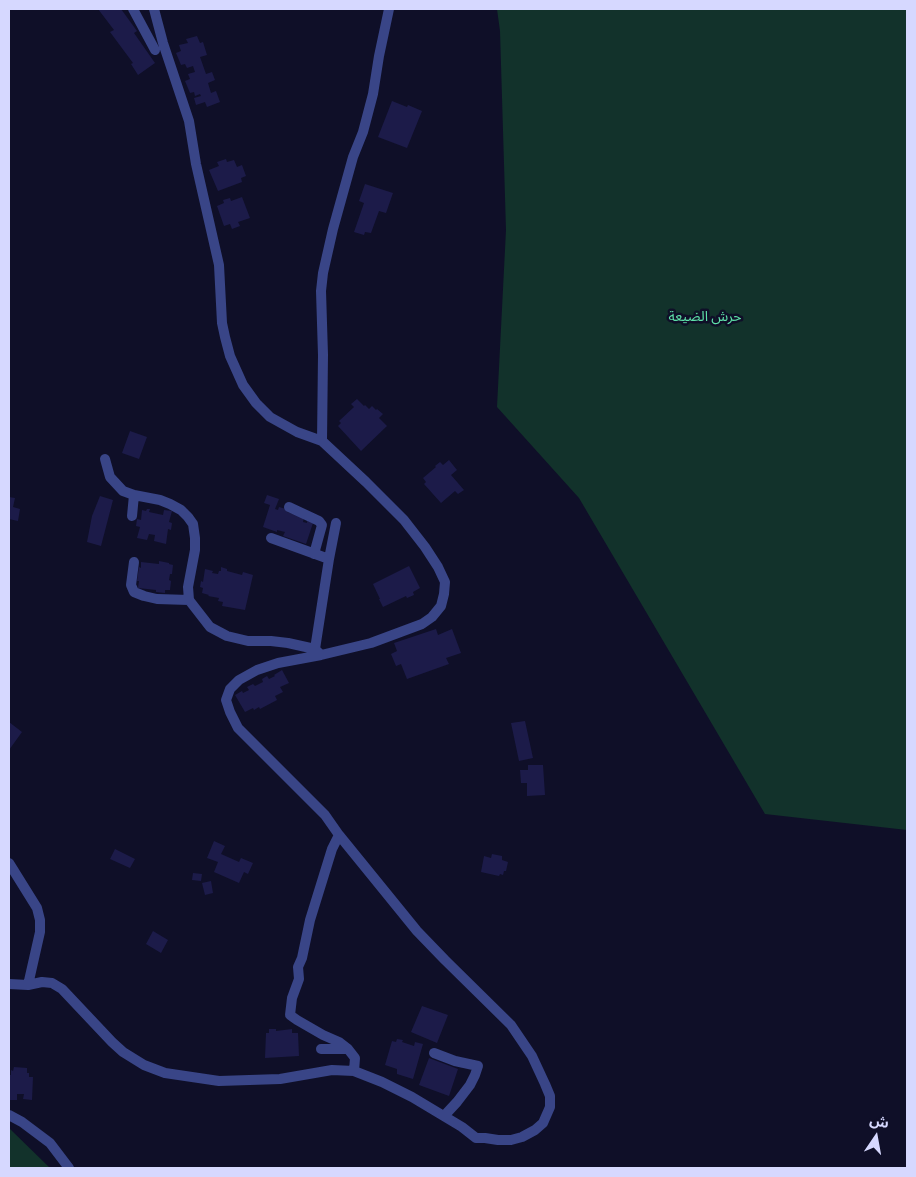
<!DOCTYPE html>
<html>
<head>
<meta charset="utf-8">
<style>
	body { margin:0 }
	#map { position:relative; width:916px; height:1177px; overflow:hidden; background:#0f0f28; font-family:"Fira Sans Condensed","Noto Sans Arabic",sans-serif }
	canvas { display:block }
	.frame { position:absolute; inset:0; border:10px solid #d6d8ff; pointer-events:none }
	.north { position:absolute; left:851px; top:1112px; width:50px; height:50px; -webkit-text-stroke:4px #0f0f28; paint-order:stroke; rotate:12deg; font-size:14px; font-weight:700; line-height:20px; text-align:center; color:#d6d8ff }
	.north::after { content:''; display:block; margin:auto; width:18px; height:22px; background:#d6d8ff; clip-path:polygon(50% 0,100% 100%,50% 72%,0 100%) }
</style>
</head>
<body>
<div id="map">
<canvas width="916" height="1177"></canvas>
<div class="frame"></div>
<div class="north">ش</div>
</div>
<script>
const context = document.querySelector('canvas').getContext('2d');
context.lineJoin = 'round';
function paint(path, color) { context.fillStyle = color; context.fill(path, 'evenodd'); }
const shape = rows => new Path2D(rows.map(r => 'M' + r).join(''));
function strokePath(path, color, width, dash) { context.strokeStyle = color; context.lineWidth = width; context.lineCap = dash ? 'butt' : 'round'; context.setLineDash(dash || []); context.stroke(path); }
function write(font, color, halo, rows, align = 'center') {
  context.font = font + ' "Fira Sans Condensed","Noto Sans Arabic",sans-serif'; context.lineWidth = 5; context.setLineDash([]); context.textBaseline = 'middle'; context.strokeStyle = halo; context.fillStyle = color; for (const [text, x, y, turn = 0] of rows) {
    context.save(); context.translate(x, y); context.rotate((+turn || 0) * Math.PI / 180); context.textAlign = isNaN(turn) ? turn : align; if (halo) context.strokeText(text, 0, 0); context.fillText(text, 0, 0); context.restore();
  }
}
paint(shape([
	[497,9,907,9,907,830,765,814,579,498,497,407,506,230,500,31],
	[9,1128,50,1168,9,1168]
]), '#12322b');
paint(shape([
	[98,9,121,9,137,31,134,33,155,63,138,75,131,64,133,63,110,32,114,30],
	[197,36,200,43,203,42,207,55,200,57,206,74,212,72,215,80,208,83,211,93,216,91,220,102,207,107,205,102,196,105,194,98,201,96,200,94,195,96,194,92,190,93,185,81,190,79,188,74,195,72,193,66,187,68,185,64,181,65,176,53,181,51,179,45,188,43,186,39],
	[392,101,407,107,408,105,422,111,407,148,378,137],
	[226,159,227,162,234,160,237,167,242,165,246,176,241,178,242,182,218,191,209,170,219,166,217,162],
	[365,184,393,193,386,213,379,211,371,233,365,232,364,235,354,232,364,203,359,201],
	[242,197,250,218,238,222,240,226,232,229,230,224,224,226,217,206,224,203,223,200,230,198,231,201],
	[357,399,364,406,365,405,369,409,372,406,376,410,377,409,383,414,379,418,387,426,361,451,338,426,341,423,339,421,354,407,351,404],
	[130,431,147,437,139,459,122,453],
	[449,460,457,470,451,475,464,490,458,494,455,491,441,503,424,484,426,482,423,478,436,467,435,466,440,462,443,465],
	[267,495,279,499,275,509,278,510,279,507,286,509,285,510,288,511,287,512,304,517,303,522,307,523,307,521,313,523,306,544,283,536,285,532,277,530,277,532,263,527,270,505,264,503],
	[100,496,113,500,101,546,87,542,92,516],
	[9,497,15,498,13,507,20,509,18,521,9,519],
	[147,509,150,509,149,512,163,515,164,510,172,511,169,522,172,523,171,530,168,529,166,544,154,541,155,535,149,534,147,540,137,538,140,527,136,526,137,519,141,520,142,510,146,511],
	[159,561,169,563,169,564,173,565,172,574,170,574,169,580,171,581,170,590,165,590,165,593,156,592,156,590,138,588,139,581,137,581,139,567,141,568,141,562,159,564],
	[409,566,420,588,413,592,414,595,407,598,406,596,383,607,379,599,380,599,373,584],
	[221,567,227,569,227,571,242,575,243,572,253,575,245,610,222,606,223,602,218,601,219,598,208,596,209,595,202,593,203,588,200,587,201,581,203,582,205,569,213,571,212,573,218,574,219,571,221,571],
	[436,629,438,635,452,629,461,653,446,658,449,664,407,679,401,664,396,666,391,654,397,651,394,643],
	[282,670,289,683,280,687,283,692,275,696,277,700,260,709,259,707,254,710,253,708,245,712,235,695,242,691,243,693,249,690,247,687,253,684,255,686,263,682,262,679,267,676,269,679,275,676,274,675],
	[525,721,533,758,519,761,511,723],
	[9,722,22,732,9,750],
	[528,765,543,765,545,795,527,796,527,783,521,783,520,770,528,770],
	[214,841,225,846,221,854,239,862,241,858,253,863,248,874,244,872,239,883,214,872,218,862,207,858],
	[115,849,135,859,130,868,110,859],
	[492,854,502,856,502,860,508,862,506,871,504,871,503,875,500,874,499,876,481,872,484,856,491,858],
	[193,873,202,874,201,881,192,880],
	[211,881,213,893,205,895,202,883],
	[153,931,168,940,161,953,146,944],
	[422,1006,448,1015,437,1043,411,1032],
	[269,1029,276,1029,276,1031,292,1029,292,1033,298,1033,299,1056,265,1058,266,1033,269,1033],
	[397,1039,403,1040,402,1042,414,1046,415,1042,423,1044,413,1079,397,1074,397,1069,385,1065,392,1041,396,1042],
	[429,1058,458,1069,449,1096,419,1085],
	[14,1067,27,1068,27,1073,29,1073,29,1077,33,1077,32,1100,23,1099,24,1094,17,1094,17,1100,9,1100,9,1075,11,1075,11,1070,13,1071]
]), '#1c1b49');
strokePath(shape([
	[133,9,155,50],
	[322,441,323,355,321,291,323,273,333,229,353,157,363,132,373,94,379,56,389,9],
	[105,459,110,477,123,491,134,495,160,500,170,504,181,510,188,517,193,524,195,538,195,550,188,587,189,600,210,627,227,636,248,641,271,641,288,643,315,649,321,655],
	[289,507,319,521,322,525,314,554],
	[132,516,134,495],
	[271,538,329,559],
	[134,562,131,585,134,592,144,596,157,599,189,600],
	[315,649,329,559,336,523],
	[339,835,332,849,310,920,302,958,298,967,299,979,292,998,290,1015,297,1020,323,1035,339,1042,348,1049,355,1058,354,1071],
	[9,863,37,908,40,920,40,932,28,985],
	[9,984,28,985,42,982,52,983,62,989,112,1042,123,1052,144,1065,165,1073,219,1081,280,1079,332,1070,354,1071,382,1082,412,1097,462,1127,476,1138,485,1138,498,1140,511,1140,522,1137,535,1130,543,1123,550,1107,550,1096,545,1084,532,1056,511,1025,445,960,417,931,339,835,325,815,238,728,230,712,226,700,230,689,239,680,257,670,278,663,321,655,371,643,422,624,432,617,441,606,444,594,445,582,438,567,425,547,404,520,366,482,322,441,297,432,270,417,256,403,243,385,230,356,225,337,222,323,219,265,196,164,189,121,163,43,154,9],
	[321,1049,348,1049],
	[434,1053,455,1061,478,1066,475,1075,470,1085,457,1102,444,1116],
	[9,1115,22,1122,50,1143,69,1168]
]), '#394587', 10);
write('14px', '#5fe2a9', '#0f0f28', [
	["حرش الضيعة",705,317]
]);
</script>
</body>
</html>
